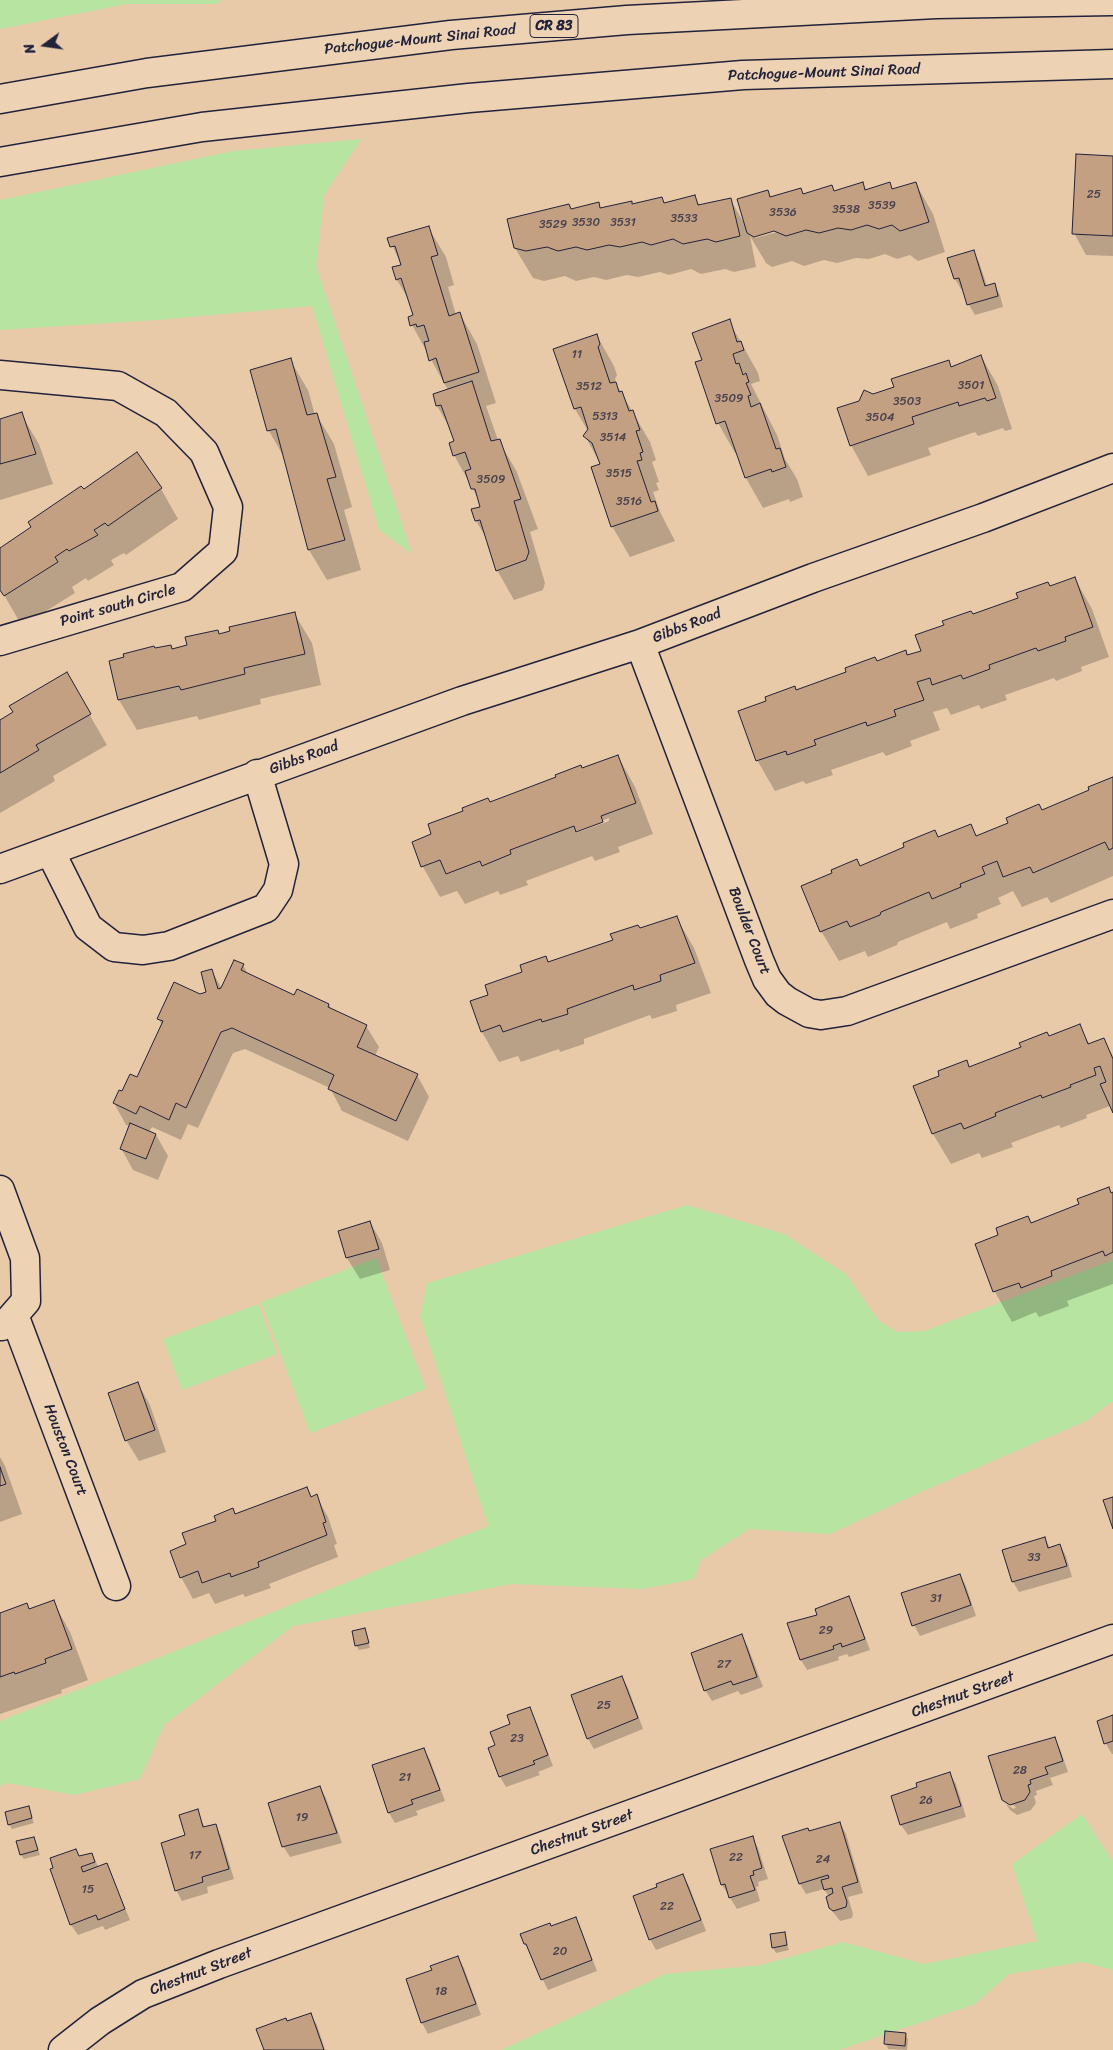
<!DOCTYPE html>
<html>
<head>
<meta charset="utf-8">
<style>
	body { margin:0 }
	#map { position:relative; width:1113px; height:2050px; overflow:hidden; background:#e8caa9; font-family:Sriracha,sans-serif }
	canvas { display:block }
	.north { position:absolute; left:20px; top:20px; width:50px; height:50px; -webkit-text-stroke:4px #edd3b4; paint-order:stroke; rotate:256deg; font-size:14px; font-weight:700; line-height:20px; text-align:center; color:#22223b }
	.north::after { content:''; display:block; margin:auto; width:18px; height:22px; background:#22223b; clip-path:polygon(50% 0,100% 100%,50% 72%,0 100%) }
</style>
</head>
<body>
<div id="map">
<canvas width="1113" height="2050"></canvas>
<div class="north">N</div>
</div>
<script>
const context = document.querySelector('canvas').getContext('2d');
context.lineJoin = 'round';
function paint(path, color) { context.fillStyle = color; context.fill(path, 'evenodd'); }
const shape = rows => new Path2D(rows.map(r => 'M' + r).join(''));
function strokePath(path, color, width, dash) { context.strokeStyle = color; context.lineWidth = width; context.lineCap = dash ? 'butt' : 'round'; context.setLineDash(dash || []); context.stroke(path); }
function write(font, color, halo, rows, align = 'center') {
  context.font = font + ' Sriracha,sans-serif'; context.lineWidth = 4; context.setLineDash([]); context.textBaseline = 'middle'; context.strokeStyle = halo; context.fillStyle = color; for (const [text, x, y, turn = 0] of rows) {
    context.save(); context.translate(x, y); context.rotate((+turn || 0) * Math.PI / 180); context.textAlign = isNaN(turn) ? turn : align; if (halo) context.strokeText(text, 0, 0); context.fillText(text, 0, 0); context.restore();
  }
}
paint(shape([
	[0,0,223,0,215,4,127,4,0,29],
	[361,139,324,195,316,266,412,554,379,530,312,306,157,320,0,330,0,200,233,151],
	[687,1205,784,1234,846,1274,879,1321,897,1332,924,1331,1113,1260,1113,1401,1086,1421,921,1492,830,1534,749,1529,701,1560,694,1579,643,1589,512,1584,293,1626,164,1725,140,1779,75,1795,8,1783,0,1786,0,1721,488,1526,420,1316,427,1283],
	[376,1258,426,1389,310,1433,261,1302],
	[258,1304,277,1354,182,1390,163,1339],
	[1082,1814,1113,1862,1113,1970,1082,1962,1009,1974,975,2004,839,2050,501,2050,665,1974,761,1965,843,1942,924,1964,1037,1941,1012,1864]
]), '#b7e4a1');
paint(shape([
	[1113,157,1113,256,1086,255,1074,233],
	[863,184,867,191,890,184,893,190,916,184,933,214,945,252,918,261,910,255,897,259,885,254,869,259,856,258,837,263,824,260,804,266,792,261,772,267,766,263,750,236,756,267,734,272,725,269,701,274,691,269,669,275,660,272,638,277,627,275,606,280,594,277,576,281,565,276,544,281,533,278,515,248,571,210,598,204,602,209,633,205,662,198,665,204,695,197,700,206,730,199,744,223,768,191,771,198,800,189,804,195,832,187,835,192],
	[780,228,781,231,755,238,755,236],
	[428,227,446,257,454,285,448,287,456,315,460,314,477,344,496,403,486,406,498,440,516,470,538,529,530,532,545,583,543,590,514,600,497,570,488,541,476,521,473,510,482,508,481,504,454,455,455,441,451,430,437,406,448,390,412,325,414,316,410,302,397,280,402,266,389,239],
	[973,251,979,262,987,286,994,284,1000,295,1003,307,975,315,969,305,964,289,961,289,955,279,949,259],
	[729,321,758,373,760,381,751,384,777,435,785,459,797,479,803,497,790,502,789,499,763,508,746,478,737,453,735,453,718,423,703,360],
	[597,336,614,366,617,375,615,379,618,387,650,442,656,460,652,462,659,482,656,483,659,490,653,492,661,514,675,541,630,557,612,526,601,465,585,436,588,431,575,409],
	[981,356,998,386,1012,429,1005,431,1003,428,978,436,975,432,928,448,931,455,868,476,851,445,873,396,895,388,948,361,952,368],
	[290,360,308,390,315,415,316,414,334,444,352,507,344,510,361,570,327,580,309,550,285,459,269,431,252,371],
	[21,414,39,444,53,484,0,500,0,421],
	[137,454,161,489,178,519,126,555,124,553,111,560,114,565,88,581,86,578,72,587,75,593,22,626,0,588,0,549],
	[1075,579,1092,609,1109,657,1081,667,1082,671,1056,681,1054,678,1005,695,1007,700,981,709,979,705,951,715,947,708,933,712,940,730,910,741,912,746,886,756,883,752,831,770,833,775,806,784,803,781,775,791,757,760,796,691,905,652,908,656,922,651,973,615],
	[294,613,312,643,321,685,260,699,261,704,199,720,197,716,137,730,119,700,110,661,155,650,172,650,189,646,218,631,220,635],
	[66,674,107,745,53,776,55,781,0,813,0,721,15,713],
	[618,756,635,787,653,834,618,847,620,852,595,861,592,856,526,881,528,885,500,895,498,891,465,904,457,891,440,897,423,867,413,842,433,835,490,803],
	[609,818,609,821,576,833,576,830],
	[1113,778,1113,876,1051,903,1047,897,1022,907,1013,891,998,898,1001,904,977,914,978,918,950,929,947,922,898,942,897,945,868,957,865,951,839,961,821,931,860,867,970,825,977,836,1091,791],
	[676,917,694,948,711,993,676,1005,677,1011,652,1019,650,1015,584,1039,584,1044,560,1052,559,1049,521,1062,518,1056,499,1062,482,1032,472,1002,490,996,549,963],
	[243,965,248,974,295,996,329,1005,332,1010,366,1026,379,1047,375,1056,417,1075,429,1097,408,1141,342,1111,330,1088,245,1049,233,1053,198,1128,188,1124,181,1140,152,1127,149,1132,156,1135,168,1156,158,1180,133,1170,121,1148,130,1126,126,1125,114,1103,137,1079,162,1025,158,1018,200,995,208,993,212,971,222,989],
	[1079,1025,1090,1045,1103,1040,1113,1056,1113,1113,1110,1106,1086,1115,1087,1118,1061,1128,1059,1125,1011,1143,1013,1147,982,1158,979,1153,951,1164,933,1134,915,1086,941,1076,966,1062,970,1068],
	[1113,1193,1113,1284,1067,1301,1069,1306,1039,1317,1036,1312,1012,1322,995,1292,977,1245],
	[370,1222,382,1243,390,1270,360,1279,347,1258,339,1232],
	[138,1384,150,1405,166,1452,139,1461,126,1440],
	[0,1457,5,1466,22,1514,0,1522],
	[307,1488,312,1498,316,1496,328,1517,337,1544,334,1545,338,1557,269,1584,271,1588,245,1597,243,1594,215,1604,209,1593,193,1599,181,1577,187,1545,235,1515],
	[1045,1539,1050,1548,1060,1545,1066,1556,1072,1577,1019,1592,1013,1582],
	[960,1575,966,1586,976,1616,920,1636,914,1625,903,1594],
	[848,1598,854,1608,870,1650,849,1657,847,1654,838,1657,839,1660,807,1670,801,1660,819,1616],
	[53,1601,70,1632,88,1680,61,1690,62,1693,0,1714,0,1614,27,1605,30,1610],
	[364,1629,370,1648,359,1650,356,1645],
	[742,1636,748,1647,763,1687,741,1695,738,1691,712,1701,705,1690],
	[622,1677,628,1688,643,1729,594,1749,588,1739,572,1696],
	[529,1708,535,1719,553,1766,538,1772,540,1775,506,1787,500,1777,489,1749,496,1746,512,1725],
	[1113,1717,1113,1754,1112,1754,1106,1744,1098,1722],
	[1054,1738,1060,1749,1068,1772,1050,1778,1053,1785,1036,1791,1037,1795,1034,1796,1036,1803,1031,1810,1017,1815,1010,1810,1006,1804,1014,1809,1016,1807,1005,1800],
	[424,1749,430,1760,445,1801,416,1811,418,1815,395,1823,389,1813],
	[950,1774,956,1784,966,1817,908,1835,901,1825,892,1796,919,1788],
	[320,1787,326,1798,342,1843,290,1857,283,1846],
	[28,1807,34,1823,12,1829,9,1824],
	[197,1810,205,1828,215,1825,221,1836,234,1879,207,1887,208,1893,182,1901,176,1890,186,1836],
	[840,1823,846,1834,863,1893,848,1897,853,1914,852,1918,840,1921,830,1908,829,1897,824,1889,806,1894,800,1884,810,1833],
	[752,1837,758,1848,768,1879,758,1882,759,1886,756,1887,760,1901,737,1909,722,1885],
	[34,1838,40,1855,24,1859,21,1855],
	[92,1854,99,1868,107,1865,130,1920,105,1930,103,1926,78,1935,71,1925,51,1870],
	[683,1875,689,1886,706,1931,656,1950,650,1939,658,1888],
	[575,1918,581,1929,597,1971,548,1990,525,1944,551,1927],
	[784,1934,789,1950,776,1953,773,1948],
	[458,1958,464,1968,481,2015,428,2034,422,2023,407,1980,433,1971],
	[311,2015,317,2025,325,2050,265,2050,287,2023],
	[905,2034,908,2039,907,2050,888,2049,886,2044]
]), '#0003');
const building = shape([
	[1076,154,1113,156,1113,236,1072,234,1076,154],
	[863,182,865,190,890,182,892,189,916,182,929,222,900,231,892,225,879,229,867,225,851,230,838,228,819,233,806,230,786,236,774,231,754,237,747,233,737,199,768,190,770,197,801,188,803,194,832,185,834,191,863,182],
	[695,195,698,205,731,198,740,236,716,242,707,239,683,244,673,239,651,245,642,242,620,247,609,245,587,250,576,247,558,251,547,247,526,251,514,248,507,219,569,204,571,209,599,202,600,208,632,201,632,204,662,197,664,203,695,195],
	[429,226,438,255,431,257,449,316,460,312,479,372,444,383,436,358,429,361,424,342,429,341,424,325,417,327,416,324,410,326,408,317,413,315,401,278,396,280,392,267,401,265,395,246,390,247,387,238,429,226],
	[974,250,985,286,995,283,998,296,967,305,959,278,954,279,947,258,974,250],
	[730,319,737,342,741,341,744,350,733,354,736,364,739,363,743,375,746,373,749,382,746,383,751,395,748,396,751,407,760,403,776,449,780,448,786,467,772,472,771,469,745,478,725,421,716,424,695,362,702,360,692,333,730,319],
	[597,334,600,344,598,347,610,383,616,382,619,392,622,391,629,411,633,410,640,430,636,431,643,452,640,453,642,460,637,461,651,502,655,501,658,511,611,527,591,467,600,464,592,443,583,436,588,429,581,407,574,409,553,349,597,334],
	[981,355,996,398,987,401,985,398,959,406,958,402,912,417,914,424,850,446,837,408,859,401,864,390,873,394,894,387,891,379,949,360,951,367,981,355],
	[291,358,307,415,317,413,336,477,327,479,345,540,308,550,276,429,267,431,250,370,291,358],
	[472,381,491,441,500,439,521,499,514,501,529,552,526,560,496,571,480,520,475,521,471,509,480,507,475,489,471,489,465,471,471,469,465,452,453,456,449,443,454,441,441,405,436,406,433,394,472,381],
	[22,412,36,454,0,464,0,419,22,412],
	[137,452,162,488,108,526,105,523,94,530,98,535,69,551,67,549,55,557,58,562,4,596,0,590,0,548,31,527,28,522,81,486,84,489,137,452],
	[1075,577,1093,627,1065,637,1066,641,1038,651,1036,648,989,665,990,669,963,679,961,675,932,685,930,678,917,682,924,700,894,710,896,716,867,726,866,722,814,740,816,745,787,755,786,751,756,761,738,711,766,701,765,697,795,686,796,690,846,672,845,668,875,657,877,661,906,650,907,655,921,651,915,635,944,625,942,621,971,611,973,614,1018,598,1016,593,1048,582,1050,586,1075,577],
	[295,612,305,654,244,668,245,674,181,690,179,686,118,700,109,661,124,657,123,654,154,646,155,648,171,645,172,649,187,645,185,637,218,630,219,634,230,631,229,627,295,612],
	[67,672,91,714,36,745,39,750,0,773,0,720,13,712,9,706,67,672],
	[618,755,636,803,601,816,603,822,576,832,574,826,510,850,511,854,482,866,480,861,446,874,440,860,421,867,412,842,431,834,428,824,463,811,462,808,488,798,490,802,556,777,555,775,581,765,582,768,618,755],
	[1113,777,1113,848,1109,850,1105,842,1033,873,1030,867,1003,877,997,861,982,867,985,874,960,884,961,887,932,899,929,892,881,912,880,915,850,927,847,921,820,932,801,886,832,873,831,870,857,859,860,866,904,847,903,843,935,830,938,837,971,824,976,836,1008,823,1006,818,1039,804,1042,810,1089,790,1088,787,1113,777],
	[677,916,695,963,660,975,661,981,634,990,633,985,567,1009,568,1014,542,1022,541,1019,503,1032,500,1025,481,1032,470,1001,488,995,485,985,522,972,520,965,546,956,548,962,613,940,610,934,638,925,640,928,677,916],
	[234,960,244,964,241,970,294,995,297,989,329,1004,328,1007,367,1025,357,1047,418,1074,396,1121,328,1089,334,1075,232,1028,221,1032,186,1108,176,1103,169,1120,140,1106,136,1114,113,1103,119,1090,122,1091,130,1074,137,1077,163,1021,157,1019,174,982,200,994,206,992,201,972,212,969,218,989,221,988,234,960],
	[1080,1024,1088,1044,1104,1038,1113,1059,1113,1113,1100,1084,1106,1082,1100,1066,1094,1068,1096,1075,1070,1085,1071,1087,1042,1098,1041,1095,995,1113,996,1116,964,1129,961,1123,932,1134,913,1086,939,1076,938,1071,967,1060,969,1067,1021,1047,1019,1043,1047,1032,1049,1036,1080,1024],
	[130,1123,156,1134,146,1159,120,1149,130,1123],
	[1109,1187,1111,1193,1113,1192,1113,1252,1105,1256,1103,1251,1051,1271,1052,1276,1021,1288,1019,1283,993,1292,975,1244,998,1235,996,1228,1028,1216,1031,1223,1079,1204,1077,1199,1109,1187],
	[370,1221,379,1249,346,1258,338,1231,370,1221],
	[138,1382,155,1430,125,1441,108,1393,138,1382],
	[0,1467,6,1484,0,1486,0,1467],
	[307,1487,311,1497,317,1494,326,1522,323,1523,327,1535,258,1562,259,1567,231,1577,230,1573,202,1583,198,1571,180,1578,170,1551,186,1544,182,1533,216,1521,214,1516,233,1508,235,1514,307,1487],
	[1113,1497,1113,1529,1103,1500,1113,1497],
	[1045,1537,1048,1548,1060,1544,1067,1566,1012,1582,1002,1550,1045,1537],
	[960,1574,971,1605,912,1626,901,1593,960,1574],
	[849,1596,865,1639,842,1647,841,1643,833,1646,834,1649,800,1660,787,1623,817,1615,815,1609,849,1596],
	[54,1600,72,1649,45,1659,46,1663,15,1674,14,1672,0,1677,0,1613,27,1603,29,1609,54,1600],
	[365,1628,369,1643,355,1646,352,1631,365,1628],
	[742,1634,757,1677,733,1685,731,1681,704,1691,691,1653,742,1634],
	[622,1676,638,1718,587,1739,571,1695,622,1676],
	[530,1707,548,1755,533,1761,535,1764,499,1777,488,1748,495,1745,490,1732,510,1724,507,1715,530,1707],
	[1113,1715,1113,1741,1104,1744,1097,1721,1113,1715],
	[1055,1737,1063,1761,1045,1767,1048,1774,1030,1780,1031,1784,1028,1785,1030,1792,1025,1800,1010,1805,1002,1800,988,1756,1055,1737],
	[424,1748,440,1790,411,1800,413,1804,388,1813,372,1765,424,1748],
	[950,1772,961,1806,900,1825,891,1796,917,1787,916,1783,950,1772],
	[320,1786,337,1833,282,1847,268,1803,320,1786],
	[29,1806,32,1818,8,1825,5,1812,29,1806],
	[198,1809,203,1827,216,1824,229,1869,202,1877,203,1882,175,1891,161,1843,185,1835,179,1815,198,1809],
	[840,1822,858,1882,842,1887,847,1902,846,1907,833,1911,829,1908,826,1897,833,1893,832,1888,824,1890,821,1880,829,1878,828,1875,799,1884,782,1836,808,1828,809,1831,840,1822],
	[753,1836,762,1868,753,1871,754,1875,750,1876,755,1890,729,1898,725,1884,721,1885,710,1849,753,1836],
	[34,1837,38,1850,20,1855,16,1841,34,1837],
	[76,1849,79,1856,92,1853,95,1862,81,1867,83,1872,107,1863,125,1909,98,1920,96,1915,70,1925,50,1869,53,1868,50,1858,76,1849],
	[683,1874,701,1920,649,1940,633,1896,657,1887,656,1884,683,1874],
	[576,1917,592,1960,541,1980,526,1944,524,1944,520,1934,550,1923,551,1926,576,1917],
	[785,1932,787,1945,772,1948,770,1934,785,1932],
	[458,1956,476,2004,421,2023,406,1979,432,1970,430,1966,458,1956],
	[311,2013,324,2050,264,2050,256,2029,286,2018,287,2021,311,2013],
	[885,2031,906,2033,905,2046,884,2044,885,2031]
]);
paint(building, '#c4a082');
strokePath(building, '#22223b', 1);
const street = shape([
	[0,375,118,386,166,413,204,452,228,507,223,551,182,587,0,641],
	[640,644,759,960,767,979,778,994,787,1001,809,1013,821,1015,847,1011,1113,914],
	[50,851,88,927,114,947,143,950,169,946,266,908,278,890,284,864,257,774],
	[0,869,462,701,640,644,813,578,983,518,1113,468],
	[0,1190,25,1258,26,1301,6,1324,2,1326],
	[14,1315,116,1586],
	[63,2050,100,2021,143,1994,219,1964,1113,1639]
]);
const highway = shape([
	[0,99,147,73,451,35,627,20,936,4,1113,1],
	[0,162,202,127,469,98,743,75,1113,64]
]);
strokePath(street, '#22223b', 31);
strokePath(highway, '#22223b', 31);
strokePath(street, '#edd3b4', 28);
strokePath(highway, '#edd3b4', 28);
write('12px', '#4a424d', null, [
	["25",1094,195],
	["3539",882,206],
	["3538",846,210],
	["3536",783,213],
	["3533",684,219],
	["3530",586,223],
	["3531",623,223],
	["3529",553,225],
	["11",577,355],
	["3501",971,386],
	["3512",589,387],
	["3509",729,399],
	["3503",907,402],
	["5313",605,417],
	["3504",880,418],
	["3514",613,438],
	["3515",619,474],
	["3509",491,480],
	["3516",629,502],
	["33",1034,1558],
	["31",936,1599],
	["29",826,1631],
	["27",724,1665],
	["25",604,1706],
	["23",517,1739],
	["28",1020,1771],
	["21",405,1778],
	["26",926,1801],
	["19",302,1818],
	["17",195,1856],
	["22",736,1858],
	["24",823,1860],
	["15",88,1890],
	["22",667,1907],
	["20",560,1952],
	["18",441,1992]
]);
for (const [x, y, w] of [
	[554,26,48]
]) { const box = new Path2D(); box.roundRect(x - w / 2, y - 11.5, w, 23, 4); context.fillStyle = '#edd3b4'; context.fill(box); strokePath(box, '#22223b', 1); }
write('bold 14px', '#22223b', null, [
	["CR 83",554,26]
]);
write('15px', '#22223b', '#edd3b4', [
	["Patchogue-Mount Sinai Road",420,40,-6],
	["Patchogue-Mount Sinai Road",824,73,-2],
	["Point south Circle",118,606,-16],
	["Gibbs Road",687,626,-21],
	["Gibbs Road",304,758,-20],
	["Boulder Court",749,931,69],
	["Houston Court",65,1450,69],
	["Chestnut Street",963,1695,-20],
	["Chestnut Street",582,1833,-20],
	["Chestnut Street",201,1972,-21]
]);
</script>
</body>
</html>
